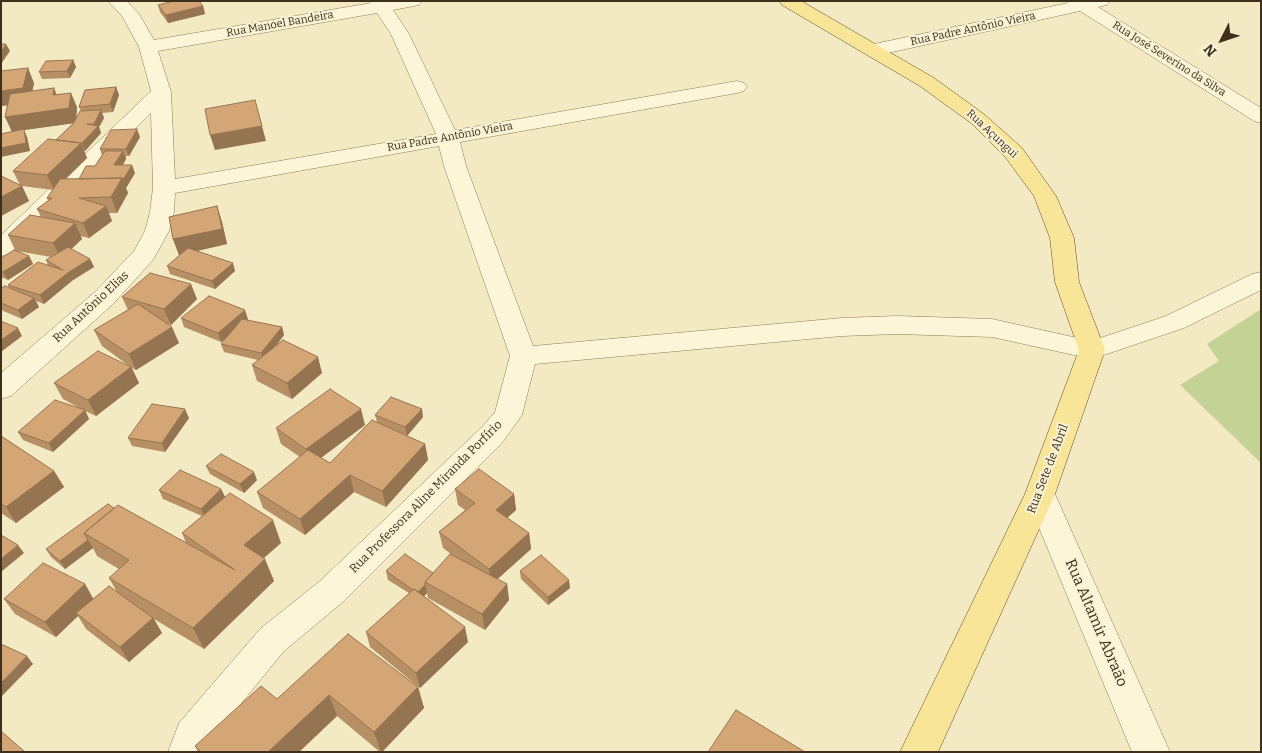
<!DOCTYPE html>
<html>
<head>
<meta charset="utf-8">
<style>
	body { margin:0 }
	#map { position:relative; width:1262px; height:753px; overflow:hidden; background:#f3e9c3; font-family:Bitter,serif }
	canvas { display:block }
	.frame { position:absolute; inset:0; border:2px solid #3e301d; pointer-events:none }
	.north { position:absolute; left:1197px; top:15px; width:50px; height:50px; -webkit-text-stroke:4px #f9f2d4; paint-order:stroke; rotate:229deg; font-size:14px; font-weight:700; line-height:20px; text-align:center; color:#3e301d }
	.north::after { content:''; display:block; margin:auto; width:18px; height:22px; background:#3e301d; clip-path:polygon(50% 0,100% 100%,50% 72%,0 100%) }
</style>
</head>
<body>
<div id="map">
<canvas width="1262" height="753"></canvas>
<div class="frame"></div>
<div class="north">N</div>
</div>
<script>
const context = document.querySelector('canvas').getContext('2d');
context.lineJoin = 'round';
function paint(path, color) { context.fillStyle = color; context.fill(path, 'evenodd'); }
const shape = rows => new Path2D(rows.map(r => 'M' + r).join(''));
function strokePath(path, color, width, dash) { context.strokeStyle = color; context.lineWidth = width; context.lineCap = dash ? 'butt' : 'round'; context.setLineDash(dash || []); context.stroke(path); }
function write(font, color, halo, rows, align = 'center') {
  context.font = font + ' Bitter,serif'; context.lineWidth = 4; context.setLineDash([]); context.textBaseline = 'middle'; context.strokeStyle = halo; context.fillStyle = color; for (const [text, x, y, turn = 0] of rows) {
    context.save(); context.translate(x, y); context.rotate((+turn || 0) * Math.PI / 180); context.textAlign = isNaN(turn) ? turn : align; if (halo) context.strokeText(text, 0, 0); context.fillText(text, 0, 0); context.restore();
  }
}
paint(shape([
	[1261,309,1261,463,1180,385,1219,361,1207,344]
]), '#c5d295');
const minor = shape([
	[108,1,127,1,139,14,154,40,371,3,369,1,422,1,419,5,393,10,409,34,455,130,737,81,744,83,747,87,744,91,737,93,460,142,466,166,533,346,842,318,897,316,992,319,1091,341,1166,316,1252,274,1261,272,1261,290,1184,328,1092,359,992,337,897,334,842,336,535,364,522,415,502,443,344,601,284,651,208,744,206,752,168,752,179,723,260,629,320,581,482,427,495,412,510,356,444,166,439,146,175,193,174,212,169,231,153,260,113,304,11,396,1,399,1,373,95,292,134,251,145,231,150,212,153,188,151,113,10,254,1,256,1,235,151,91,139,47,122,16,108,1],
	[377,13,391,34,436,134,175,179,171,92,158,51,377,13],
	[1067,1,1110,1,1107,5,1098,7,1261,108,1261,123,1254,121,1080,11,874,56,867,54,865,50,867,46,874,44,1068,3,1067,1],
	[1040,482,1051,486,1055,494,1170,752,1132,752,1025,494,1029,486,1040,482]
]);
const major = shape([
	[779,1,801,1,934,78,985,115,1022,148,1056,196,1074,238,1079,282,1105,350,1055,494,938,752,900,752,1025,494,1079,350,1055,282,1050,238,1034,196,1006,158,971,123,920,86,782,5,779,1]
]);
strokePath(minor, '#8f7b57', 1);
strokePath(major, '#5d482c', 1);
paint(minor, '#fcf5d8');
paint(major, '#f9e597');
paint(shape([
	[158,5,203,6,205,14,168,23,160,12],
	[73,60,76,67,70,78,42,79,39,72],
	[1,71,34,83,32,91,57,95,77,107,76,118,81,111,79,107,116,87,119,95,113,112,102,113,104,118,99,127,101,133,85,151,84,151,87,158,66,179,79,179,95,166,102,155,100,149,140,137,129,156,126,156,126,159,123,165,135,173,126,188,128,193,117,213,109,213,112,221,89,238,80,236,82,239,71,249,90,259,94,267,73,280,44,304,36,301,39,307,22,319,1,310,1,288,9,288,8,285,48,265,46,260,51,257,17,251,29,256,33,264,8,280,1,277,1,258,15,250,8,235,41,217,37,209,48,201,47,198,53,190,22,186,29,201,1,216,1,176,20,185,13,171,56,140,73,123,24,130,27,137,30,151,12,132,7,105,1,106],
	[217,206,222,222,227,244,197,251,235,271,215,289,170,274,167,266,180,255,179,255,173,239],
	[122,297,197,299,171,325,168,324,179,343,136,370,132,368,139,383,96,416,85,411,89,419,53,452,23,440,18,432,83,410,63,399,54,383,129,366,102,346,94,330,128,310],
	[181,318,248,319,247,320,282,327,284,335,276,346,322,373,292,399,257,381,252,365,258,360,224,352,221,344,225,338,221,342,184,327],
	[375,415,423,417,407,436,425,444,428,460,386,507,354,492,305,535,263,508,257,492,300,457,281,444,276,428,365,425,321,458,330,463,377,422],
	[189,418,165,452,132,446,128,438],
	[1,436,54,471,64,487,16,523,1,513],
	[206,466,257,480,244,493,210,474],
	[221,489,225,497,281,543,264,558,274,581,204,649,154,619,162,633,129,662,86,629,78,616,56,637,15,614,4,599,85,584,93,599,117,592,109,578,119,569,97,556,93,548,65,569,51,557,46,549,114,508,186,543,182,533,202,516,163,499,159,490],
	[455,489,514,494,516,510,507,518,529,533,531,549,497,579,507,584,509,600,485,630,428,598,427,593,424,596,468,642,420,688,370,647,366,632,409,593,388,580,386,571,433,573,451,554,443,548,439,532,465,510,458,505],
	[520,571,570,588,548,605,521,579],
	[418,687,424,708,382,752,380,752,337,716,299,752,198,752,195,746,277,699]
]), '#b78f65');
paint(shape([
	[203,6,205,14,168,23,166,15],
	[6,44,10,51,1,64,1,52],
	[73,60,76,67,70,78,67,71],
	[28,68,34,83,30,103,1,106,1,91],
	[116,87,119,95,113,112,110,104],
	[54,88,60,103,71,93,77,107,76,123,24,130,27,137,30,151,1,157,1,148,12,132,5,117,53,95],
	[101,110,104,118,99,127,101,133,85,151,82,143,96,129,94,124],
	[262,126,266,141,215,150,210,135],
	[137,129,140,137,129,156,126,149],
	[81,143,87,158,54,190,47,175],
	[123,151,126,159,118,173,114,165],
	[132,165,135,173,126,188,123,180],
	[122,178,128,193,117,213,111,197],
	[22,186,29,201,1,216,1,197],
	[106,206,112,221,89,238,83,223],
	[217,206,222,222,227,244,179,255,173,239],
	[75,223,82,239,61,259,53,243],
	[29,256,33,264,8,280,3,272],
	[90,259,94,267,73,280,44,304,40,295,69,272],
	[233,263,235,271,215,289,212,281],
	[191,284,197,299,171,325,164,309],
	[34,298,39,307,22,319,18,310],
	[245,310,248,319,221,342,218,333],
	[172,327,179,343,136,370,129,354],
	[282,327,284,335,264,361,261,353],
	[18,328,22,336,1,352,1,340],
	[318,357,322,373,292,399,287,383],
	[131,367,139,383,96,416,88,400],
	[185,409,189,418,165,452,162,443],
	[361,409,365,425,311,465,306,449],
	[422,409,423,417,407,436,405,427],
	[85,410,89,419,53,452,49,443],
	[425,444,428,460,386,507,382,491],
	[54,471,64,487,16,523,6,507],
	[254,472,257,480,244,493,240,484],
	[350,475,354,492,305,535,300,519],
	[221,489,225,497,205,517,201,509],
	[514,494,516,510,498,526,496,510],
	[273,520,281,543,253,567,244,545],
	[529,533,531,549,491,585,489,569],
	[88,540,93,548,65,569,60,561],
	[18,545,24,553,1,572,1,559],
	[265,559,274,581,204,649,193,628],
	[569,580,570,588,548,605,548,597],
	[85,584,94,600,76,613,78,616,56,637,45,622],
	[507,584,509,600,485,630,482,614],
	[425,585,427,593,419,601,417,593],
	[153,618,162,633,129,662,120,647],
	[465,627,468,642,420,688,416,673],
	[27,656,33,664,1,697,1,683],
	[418,687,424,708,382,752,381,752,374,732],
	[329,695,337,716,299,752,268,752]
]), '#957452');
const building = shape([
	[174,1,199,1,203,6,166,15,158,5,174,1],
	[1,44,6,44,1,52,1,44],
	[73,60,67,71,39,72,46,61,73,60],
	[28,68,23,88,1,91,1,71,28,68],
	[116,87,110,104,79,107,85,90,116,87],
	[54,88,53,95,71,93,69,108,5,117,10,94,54,88],
	[255,100,262,126,210,135,205,109,255,100],
	[101,110,94,124,87,124,98,126,82,143,56,140,73,124,80,111,101,110],
	[24,129,26,143,1,148,1,134,24,129],
	[137,129,126,149,100,149,111,130,137,129],
	[48,139,81,143,47,175,13,171,48,139],
	[105,151,123,151,114,165,132,165,123,180,122,178,79,179,86,166,95,166,105,151],
	[1,176,22,186,1,197,1,176],
	[122,178,111,197,79,198,106,206,83,223,37,209,52,198,47,198,60,179,122,178],
	[217,206,222,229,173,239,169,217,217,206],
	[30,215,75,223,53,243,8,235,30,215],
	[68,247,90,259,69,272,40,295,8,285,38,262,63,270,46,260,68,247],
	[188,248,233,263,212,281,167,266,188,248],
	[14,250,29,256,3,272,1,271,1,258,14,250],
	[150,273,191,284,164,309,122,297,150,273],
	[5,286,34,298,18,310,1,303,1,288,5,286],
	[209,296,245,310,218,333,181,318,209,296],
	[138,304,172,327,129,354,94,330,138,304],
	[242,319,282,327,261,353,221,344,242,319],
	[3,322,18,328,1,340,1,323,3,322],
	[283,340,318,357,287,383,252,365,283,340],
	[98,351,131,367,88,400,54,383,98,351],
	[330,389,361,409,306,449,276,428,330,389],
	[391,397,422,409,405,427,375,415,391,397],
	[55,400,85,410,49,443,18,432,55,400],
	[152,404,185,409,162,443,128,438,152,404],
	[372,420,425,444,382,491,350,475,300,519,257,492,308,450,330,463,372,420],
	[1,436,54,471,6,507,1,504,1,436],
	[221,454,254,472,240,484,206,466,221,454],
	[479,469,514,494,496,510,529,533,489,569,439,532,475,503,455,489,479,469],
	[180,470,221,489,201,509,159,490,180,470],
	[230,493,273,520,244,545,265,559,193,628,109,578,129,560,84,533,118,505,235,570,182,533,230,493],
	[108,504,114,508,84,533,88,540,60,561,46,549,108,504],
	[1,535,18,545,1,559,1,535],
	[405,554,433,573,425,582,425,585,418,592,414,589,413,590,386,571,405,554],
	[450,554,507,584,482,614,425,582,450,554],
	[541,555,569,580,548,597,520,571,541,555],
	[43,563,85,584,45,622,4,599,43,563],
	[109,586,153,618,120,647,76,613,109,586],
	[414,589,465,627,416,673,366,632,414,589],
	[348,634,418,687,374,732,329,695,268,752,201,752,195,746,261,686,277,699,348,634],
	[1,644,27,656,1,683,1,644],
	[736,710,805,752,708,752,736,710],
	[1,731,25,752,1,752,1,731]
]);
paint(building, '#d5a675');
strokePath(building, '#957452', 1);
write('11px', '#3e301d', '#f9f2d4', [
	["Rua Manoel Bandeira",280,24,-10],
	["Rua Padre Antônio Vieira",973,29,-12],
	["Rua José Severino da Silva",1169,59,32],
	["Rua Açungui",992,134,43],
	["Rua Padre Antônio Vieira",450,137,-10]
]);
write('12px', '#3e301d', '#f9f2d4', [
	["Rua Antônio Elias",91,307,-43],
	["Rua Sete de Abril",1048,469,-69],
	["Rua Professora Aline Miranda Porfírio",426,497,-45]
]);
write('15px', '#3e301d', '#f9f2d4', [
	["Rua Altamir Abraão",1096,623,67]
]);
</script>
</body>
</html>
